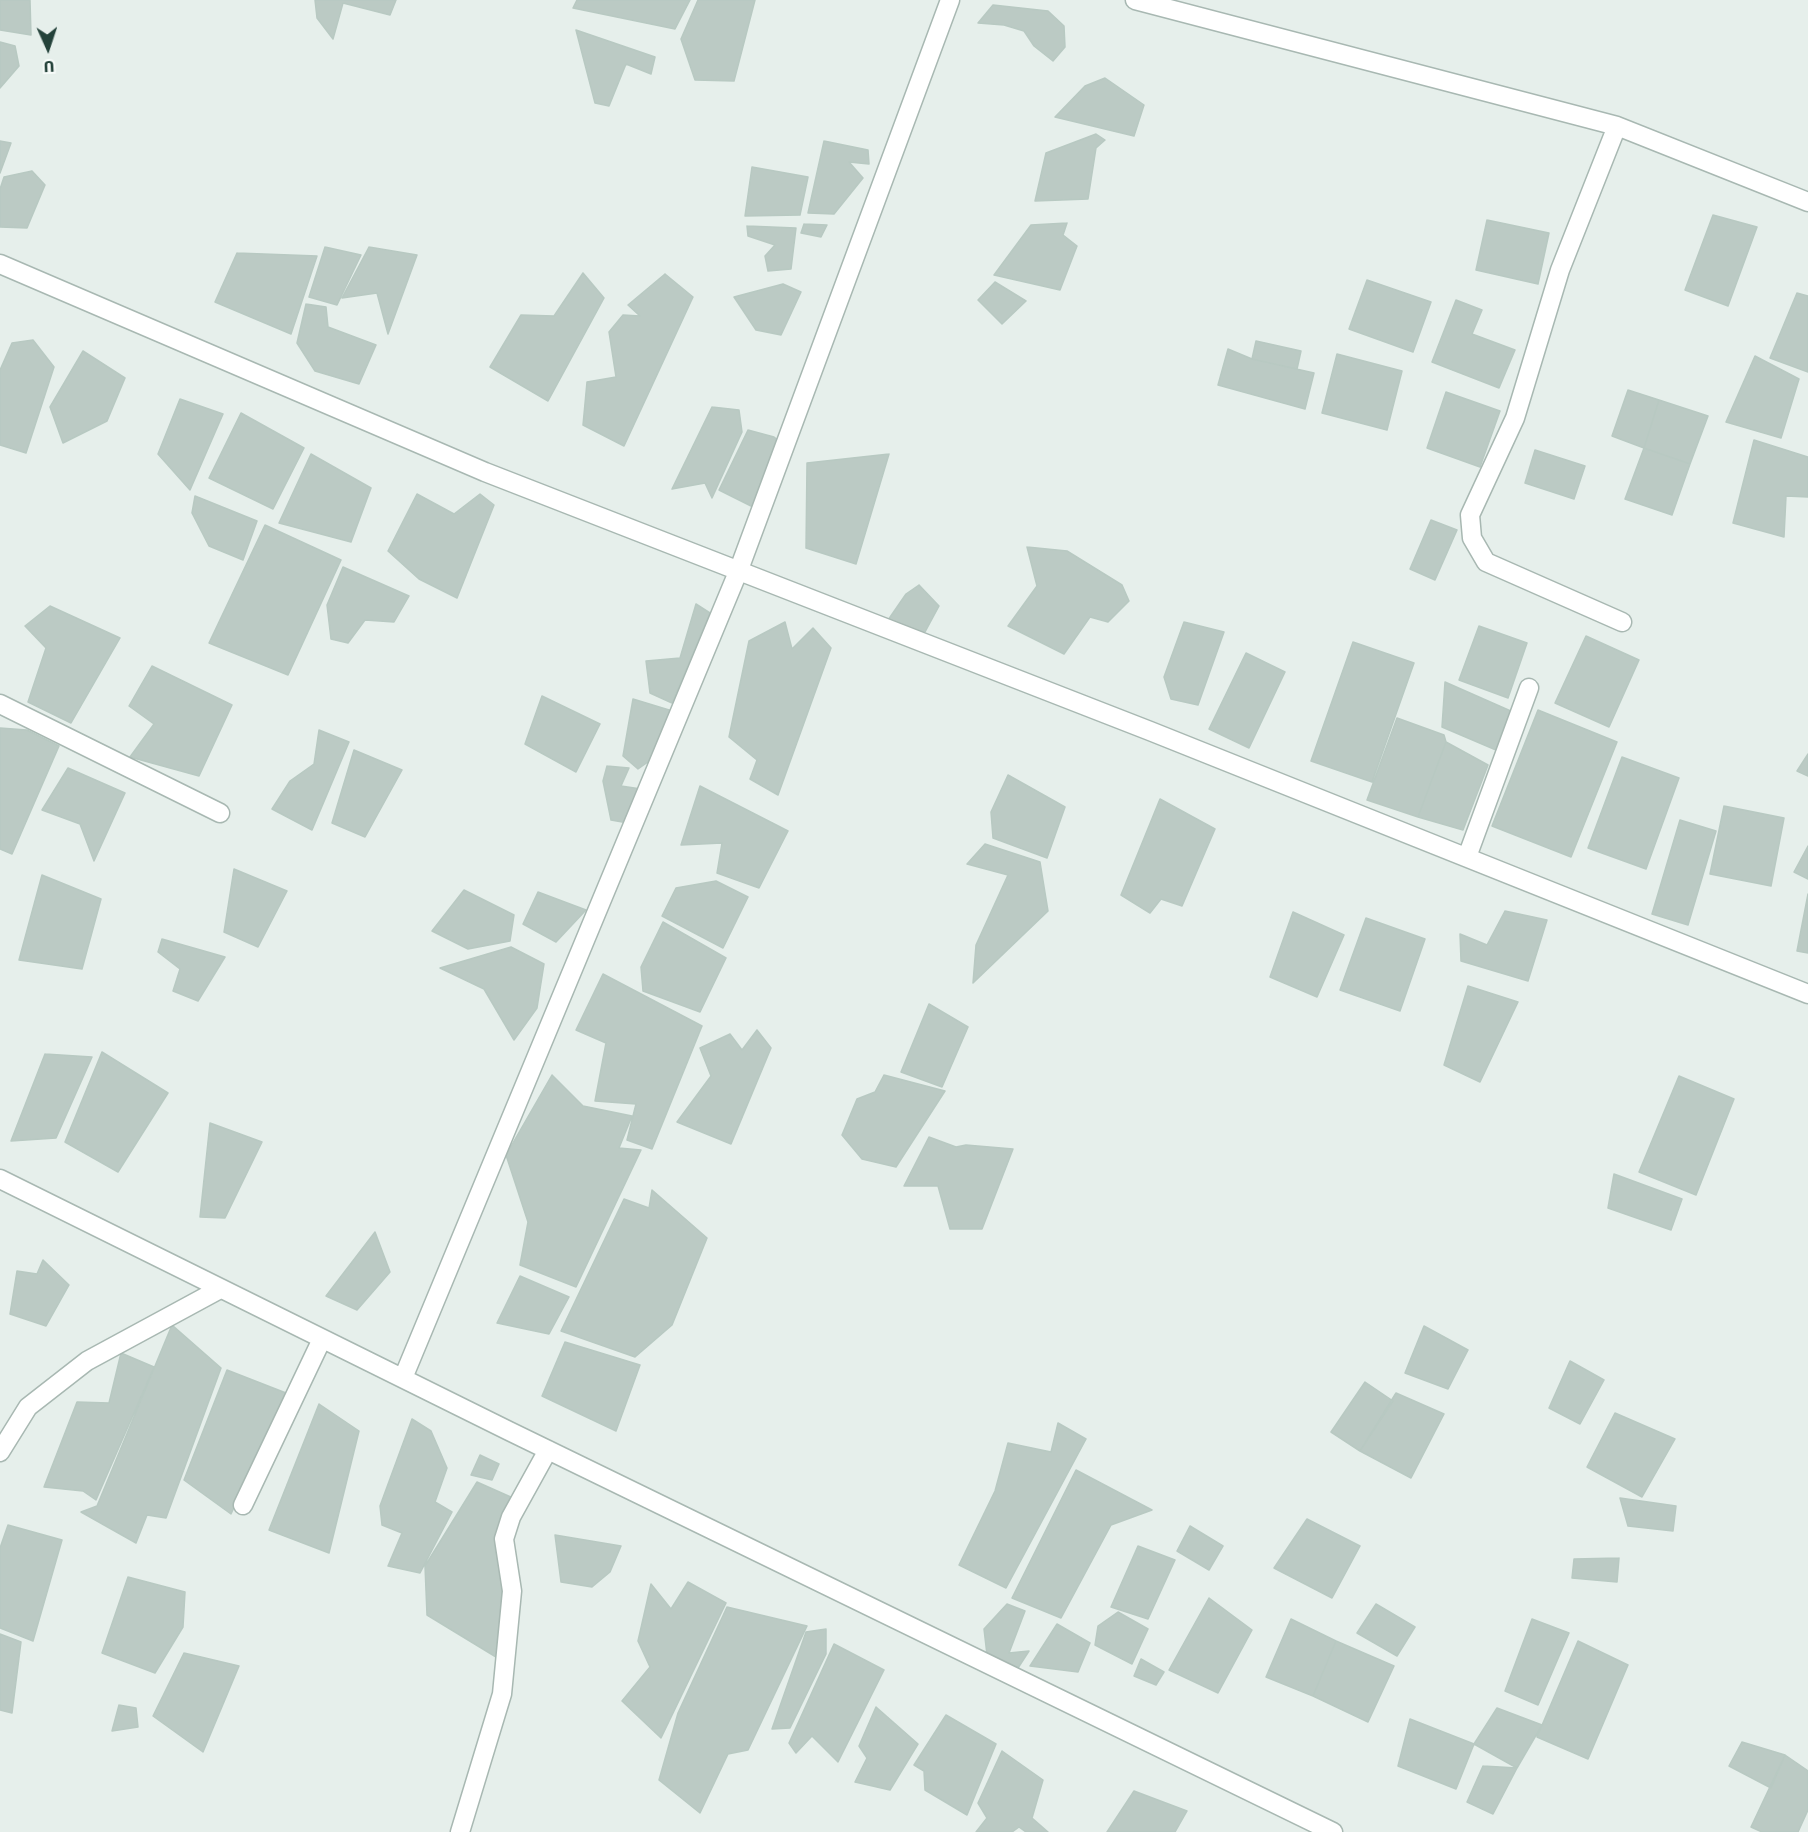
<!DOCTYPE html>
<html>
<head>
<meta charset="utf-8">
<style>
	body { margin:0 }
	#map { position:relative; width:1808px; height:1832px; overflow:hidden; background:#e6efeb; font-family:"Fira Sans",sans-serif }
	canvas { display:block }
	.north { position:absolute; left:18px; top:18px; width:60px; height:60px; -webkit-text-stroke:4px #f7fbf9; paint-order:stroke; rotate:177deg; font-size:16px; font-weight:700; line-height:24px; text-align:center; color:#24423a }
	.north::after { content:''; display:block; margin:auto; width:21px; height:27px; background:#24423a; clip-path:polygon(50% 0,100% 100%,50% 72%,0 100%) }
</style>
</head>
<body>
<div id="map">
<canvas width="1808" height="1832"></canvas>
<div class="north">U</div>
</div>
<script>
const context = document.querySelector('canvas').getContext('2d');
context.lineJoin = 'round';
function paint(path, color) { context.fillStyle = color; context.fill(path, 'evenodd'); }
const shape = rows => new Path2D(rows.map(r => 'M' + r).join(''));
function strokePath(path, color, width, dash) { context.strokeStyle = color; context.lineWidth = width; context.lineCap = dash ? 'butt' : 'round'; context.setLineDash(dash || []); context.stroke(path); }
const building = shape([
	[0,0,30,0,31,35,0,30,0,0],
	[315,0,396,0,390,15,343,3,333,39,317,18,315,0],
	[577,0,690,0,675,29,573,8,577,0],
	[698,0,755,0,734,81,695,80,681,39,698,0],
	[993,5,1048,11,1064,26,1065,47,1053,61,1034,46,1024,31,1004,25,978,23,993,5],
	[576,30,655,57,651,74,626,64,609,106,595,103,576,30],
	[0,42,15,46,19,66,0,88,0,42],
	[1105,78,1144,105,1134,136,1055,117,1085,86,1105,78],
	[1096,134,1105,140,1096,148,1088,199,1035,201,1046,153,1096,134],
	[0,141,11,143,0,173,0,141],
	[824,141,868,150,869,164,849,162,863,178,834,214,808,213,824,141],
	[752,167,808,177,800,215,745,216,752,167],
	[32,171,45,185,27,228,0,227,0,189,4,177,32,171],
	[1713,215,1757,227,1728,306,1685,290,1713,215],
	[1487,220,1549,233,1538,284,1476,270,1487,220],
	[1067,223,1063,235,1077,246,1060,290,994,275,1031,225,1067,223],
	[804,224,827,225,821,237,801,233,804,224],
	[747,226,796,228,791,269,768,271,765,256,775,245,748,236,747,226],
	[325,247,361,255,337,305,309,297,325,247],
	[369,247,417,255,388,334,377,293,342,298,369,247],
	[237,253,317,256,291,334,215,302,237,253],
	[583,273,604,298,548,401,490,367,521,315,554,316,583,273],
	[665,274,693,297,624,446,583,425,587,382,616,377,609,332,623,315,640,316,628,305,665,274],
	[1367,280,1431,302,1413,352,1349,329,1367,280],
	[995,282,1026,301,1002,324,978,300,995,282],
	[783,284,801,292,781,335,756,330,734,297,783,284],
	[1797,293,1808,296,1808,372,1770,358,1797,293],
	[1456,300,1482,310,1472,334,1515,350,1499,388,1432,362,1456,300],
	[306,304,326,307,328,327,376,345,359,384,315,371,297,343,306,304],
	[33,340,54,367,26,453,0,445,0,370,12,343,33,340],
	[1256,341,1301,351,1297,369,1252,359,1256,341],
	[1228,349,1252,359,1314,373,1305,409,1218,385,1228,349],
	[83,351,125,378,107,421,63,443,50,407,83,351],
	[1337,354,1402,371,1387,430,1322,413,1337,354],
	[1755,356,1799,379,1781,438,1726,422,1755,356],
	[1628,390,1659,400,1644,448,1612,436,1628,390],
	[1446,392,1500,411,1480,467,1427,448,1446,392],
	[180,399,223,414,190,490,158,454,180,399],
	[1659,400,1708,416,1690,464,1644,448,1659,400],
	[712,407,739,410,742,432,712,498,705,483,672,489,712,407],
	[241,413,304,448,273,509,209,478,241,413],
	[748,430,774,437,785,446,753,507,719,490,748,430],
	[1754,440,1808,457,1808,497,1786,496,1784,537,1733,523,1754,440],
	[1644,448,1690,464,1672,515,1625,499,1644,448],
	[1535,450,1585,466,1574,499,1525,483,1535,450],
	[311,454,371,488,351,542,279,523,311,454],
	[889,454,856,564,806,548,807,463,889,454],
	[417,494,454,514,480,494,494,505,457,598,419,579,388,551,417,494],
	[195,496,257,521,243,560,209,546,192,513,195,496],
	[1431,520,1457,530,1435,580,1410,569,1431,520],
	[265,525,341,560,288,675,209,643,265,525],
	[1027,547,1067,551,1122,585,1129,601,1108,622,1090,617,1064,654,1008,626,1037,586,1027,547],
	[343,567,409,596,394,622,365,620,348,643,331,639,327,605,343,567],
	[919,585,939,606,925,632,886,623,906,594,919,585],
	[696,604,710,613,672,703,650,693,646,661,680,658,696,604],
	[50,606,120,638,71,723,28,702,46,648,25,626,50,606],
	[785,622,792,649,813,628,831,648,778,795,750,779,757,760,729,737,749,641,785,622],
	[1184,622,1224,632,1198,705,1171,699,1164,677,1184,622],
	[1479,626,1527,643,1508,698,1459,680,1479,626],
	[1586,636,1639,660,1609,727,1555,703,1586,636],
	[1353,642,1414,663,1372,782,1311,761,1353,642],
	[1246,653,1285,672,1249,748,1209,729,1246,653],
	[152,666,232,705,199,776,130,757,154,724,129,706,152,666],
	[1445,682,1513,712,1496,750,1442,727,1445,682],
	[542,696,600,724,576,772,525,744,542,696],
	[633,699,679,713,655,757,638,769,623,756,633,699],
	[1538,710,1617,742,1571,857,1492,826,1538,710],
	[1397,718,1444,735,1446,742,1418,817,1367,800,1397,718],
	[0,728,27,730,59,746,12,854,0,849,0,728],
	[319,730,349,742,312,830,272,809,290,781,314,764,319,730],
	[1446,742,1488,765,1463,830,1418,817,1446,742],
	[354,750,402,770,365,837,332,823,354,750],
	[1808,754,1808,776,1797,771,1808,754],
	[1622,757,1679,778,1646,869,1588,848,1622,757],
	[607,766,629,768,621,786,641,789,628,823,611,820,603,781,607,766],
	[68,768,125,793,94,861,80,824,42,810,68,768],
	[1008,775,1065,807,1047,858,993,838,991,812,1008,775],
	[700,786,788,831,759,888,717,873,722,843,681,845,700,786],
	[1160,799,1215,829,1182,906,1161,899,1150,913,1121,895,1160,799],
	[1724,806,1784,818,1771,886,1710,874,1724,806],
	[1680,820,1716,831,1688,925,1652,914,1680,820],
	[985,844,1040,862,1048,911,973,983,976,945,1008,875,967,864,985,844],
	[1808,846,1808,879,1794,872,1808,846],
	[234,869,287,891,258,947,224,932,234,869],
	[42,875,101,899,82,969,19,960,42,875],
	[716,881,748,897,723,948,662,916,676,888,716,881],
	[464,890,514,915,510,941,468,949,432,931,464,890],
	[538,892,586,910,556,942,523,924,538,892],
	[1808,894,1808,953,1797,951,1808,894],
	[1505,911,1547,920,1528,981,1461,961,1460,934,1487,945,1505,911],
	[1293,912,1344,935,1317,997,1270,977,1293,912],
	[1366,918,1425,939,1400,1011,1340,990,1366,918],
	[663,922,726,958,700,1012,643,991,641,967,663,922],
	[162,939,225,957,198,1001,173,991,180,969,158,952,162,939],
	[511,947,544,964,537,1008,514,1040,484,989,440,968,511,947],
	[603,974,702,1026,652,1149,627,1140,636,1104,595,1101,606,1043,576,1030,603,974],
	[1468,986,1518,1002,1480,1082,1444,1065,1468,986],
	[929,1004,968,1027,942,1087,901,1072,929,1004],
	[757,1030,771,1048,731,1144,677,1122,711,1076,700,1048,730,1034,742,1050,757,1030],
	[102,1052,168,1093,118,1172,65,1142,102,1052],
	[45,1054,92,1057,56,1138,11,1141,45,1054],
	[552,1075,583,1106,632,1116,619,1148,641,1150,576,1287,520,1265,528,1222,506,1155,552,1075],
	[884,1075,945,1091,896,1167,862,1159,842,1135,857,1099,875,1092,884,1075],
	[1679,1076,1734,1099,1696,1195,1639,1172,1679,1076],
	[210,1123,262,1142,225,1218,200,1217,210,1123],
	[929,1137,956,1147,966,1145,1013,1149,982,1229,950,1229,938,1186,904,1186,929,1137],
	[1614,1174,1682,1199,1671,1230,1608,1208,1614,1174],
	[652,1190,707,1238,672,1325,635,1357,561,1331,624,1199,649,1208,652,1190],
	[375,1232,390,1272,357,1310,326,1296,375,1232],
	[43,1260,69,1285,46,1326,10,1314,17,1271,37,1274,43,1260],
	[520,1276,569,1297,549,1334,497,1323,520,1276],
	[172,1325,221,1368,166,1518,147,1515,136,1543,81,1512,97,1506,172,1325],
	[1424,1326,1468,1350,1448,1389,1405,1373,1424,1326],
	[565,1342,640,1365,616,1431,542,1396,565,1342],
	[121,1353,154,1367,96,1500,83,1491,44,1487,77,1402,109,1403,121,1353],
	[1570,1361,1604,1380,1580,1424,1549,1408,1570,1361],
	[227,1370,286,1393,231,1514,184,1480,227,1370],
	[1365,1382,1393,1401,1360,1451,1331,1432,1365,1382],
	[1396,1393,1444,1414,1411,1478,1360,1451,1396,1393],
	[319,1404,359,1431,329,1553,269,1530,319,1404],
	[1615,1413,1675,1439,1642,1497,1587,1467,1615,1413],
	[412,1419,431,1431,447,1468,435,1502,452,1512,420,1573,388,1566,402,1533,382,1525,380,1506,412,1419],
	[1058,1423,1086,1439,1006,1588,959,1565,995,1491,1008,1443,1051,1452,1058,1423],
	[480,1455,499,1464,492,1480,471,1475,480,1455],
	[1076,1470,1152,1510,1111,1525,1061,1618,1012,1598,1076,1470],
	[477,1482,513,1498,507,1597,496,1657,427,1615,425,1566,477,1482],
	[1620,1498,1676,1506,1673,1531,1628,1526,1620,1498],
	[1307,1519,1360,1546,1332,1598,1274,1568,1307,1519],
	[8,1525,62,1540,33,1641,0,1628,0,1548,8,1525],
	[1190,1526,1223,1546,1209,1570,1177,1551,1190,1526],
	[555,1535,621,1546,610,1572,592,1587,561,1582,555,1535],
	[1138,1546,1175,1560,1148,1619,1111,1607,1138,1546],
	[1619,1558,1617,1582,1572,1578,1574,1559,1619,1558],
	[128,1577,185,1592,183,1627,155,1673,102,1653,128,1577],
	[688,1582,726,1603,661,1738,622,1701,650,1667,638,1641,651,1584,671,1609,688,1582],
	[1209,1598,1252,1630,1218,1693,1169,1670,1209,1598],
	[1007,1604,1025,1611,1009,1653,1029,1651,1018,1668,987,1655,984,1629,1007,1604],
	[1376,1604,1415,1627,1397,1656,1357,1633,1376,1604],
	[727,1607,807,1626,748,1750,728,1754,700,1813,659,1780,678,1713,727,1607],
	[1118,1612,1148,1629,1132,1664,1095,1645,1098,1626,1118,1612],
	[1291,1619,1336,1641,1313,1696,1266,1677,1291,1619],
	[1532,1619,1569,1633,1538,1705,1505,1691,1532,1619],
	[1057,1624,1090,1643,1078,1672,1030,1666,1057,1624],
	[826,1629,826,1654,790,1728,772,1729,806,1632,826,1629],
	[0,1634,21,1642,12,1713,0,1710,0,1634],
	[1336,1641,1394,1666,1368,1722,1313,1696,1336,1641],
	[1578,1641,1628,1665,1588,1759,1537,1737,1578,1641],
	[834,1644,884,1670,838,1762,812,1736,796,1753,789,1743,834,1644],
	[184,1653,239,1666,203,1752,153,1716,184,1653],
	[1141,1659,1164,1672,1156,1685,1134,1676,1141,1659],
	[119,1705,136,1708,138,1727,112,1731,119,1705],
	[876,1707,918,1744,890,1790,855,1782,867,1758,859,1746,876,1707],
	[1497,1708,1542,1725,1517,1768,1474,1744,1497,1708],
	[946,1715,996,1744,967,1815,925,1790,924,1771,914,1765,946,1715],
	[1410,1719,1474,1744,1456,1789,1398,1766,1410,1719],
	[1742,1742,1785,1755,1771,1788,1729,1766,1742,1742],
	[1002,1751,1043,1780,1032,1818,1048,1832,1026,1832,1019,1827,1012,1832,976,1832,987,1818,978,1803,1002,1751],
	[1785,1755,1808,1771,1808,1810,1798,1832,1762,1832,1751,1827,1785,1755],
	[1483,1766,1517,1768,1493,1814,1467,1802,1483,1766],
	[1134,1791,1187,1811,1175,1832,1107,1832,1134,1791]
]);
paint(building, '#bbcac4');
strokePath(building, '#b8c9c2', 1.5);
const minor = shape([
	[1135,0,1617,126,1808,202],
	[1617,126,1560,270,1515,418,1470,515,1472,538,1486,562,1622,622],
	[0,264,485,472,1150,731,1808,994],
	[0,704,220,813],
	[1467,857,1529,688],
	[0,1179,509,1431,1333,1832],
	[403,1378,738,572,950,0],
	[0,1452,28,1407,87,1361,220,1289],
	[243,1505,322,1339],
	[460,1832,502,1694,512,1591,504,1539,511,1517,548,1450]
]);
strokePath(minor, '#a8b8b2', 21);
strokePath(minor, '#fff', 18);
</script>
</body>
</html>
